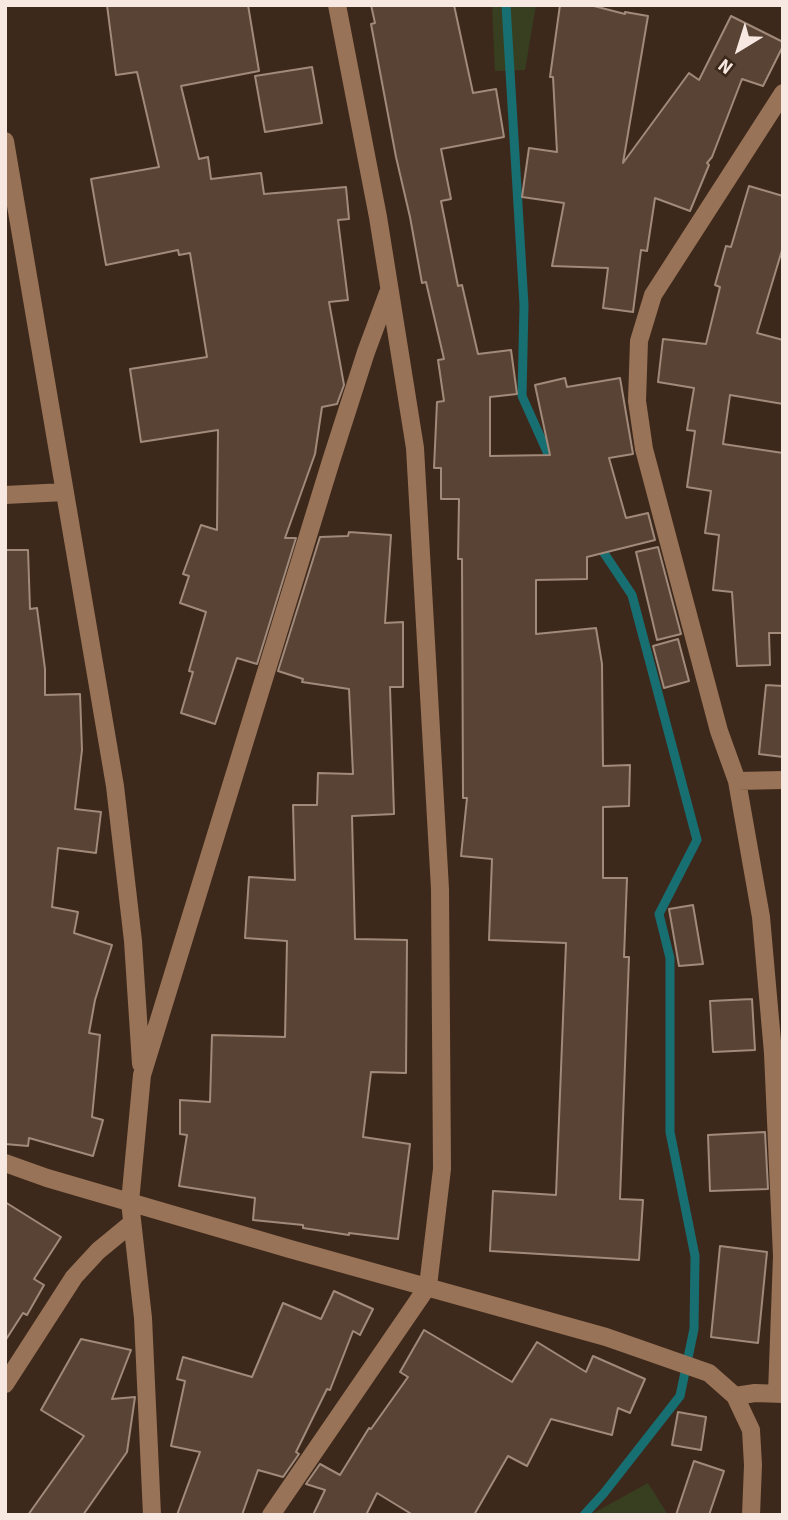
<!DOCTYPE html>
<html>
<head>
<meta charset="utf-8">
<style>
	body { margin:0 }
	#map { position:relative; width:788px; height:1520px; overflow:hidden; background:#3d291c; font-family:"Source Sans 3",sans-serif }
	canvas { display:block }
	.frame { position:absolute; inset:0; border:7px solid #f7e9e1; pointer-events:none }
	.north { position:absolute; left:704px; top:14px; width:70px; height:70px; -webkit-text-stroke:5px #3d291c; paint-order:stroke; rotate:218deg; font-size:19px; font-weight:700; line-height:28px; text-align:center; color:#f7e9e1 }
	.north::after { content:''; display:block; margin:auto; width:24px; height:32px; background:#f7e9e1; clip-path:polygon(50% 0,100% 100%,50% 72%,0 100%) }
</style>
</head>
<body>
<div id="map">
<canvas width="788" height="1520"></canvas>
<div class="frame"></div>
<div class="north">N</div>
</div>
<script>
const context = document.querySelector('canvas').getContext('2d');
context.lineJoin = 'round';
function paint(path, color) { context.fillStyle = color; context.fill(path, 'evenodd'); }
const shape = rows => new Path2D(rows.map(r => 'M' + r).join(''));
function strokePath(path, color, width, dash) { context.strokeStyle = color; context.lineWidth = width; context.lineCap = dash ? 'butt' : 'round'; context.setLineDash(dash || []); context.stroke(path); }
paint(shape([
	[492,5,536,5,525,70,495,71],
	[648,1483,668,1515,590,1515]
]), '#383f20');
strokePath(shape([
	[506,5,524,305,522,396,553,465],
	[584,1515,604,1493,680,1396,694,1329,695,1256,670,1132,670,958,659,914,697,840,632,595,598,544]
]), '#186f72', 9);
const building = shape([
	[107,5,248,5,259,71,181,86,199,159,208,157,211,179,261,173,264,194,346,187,349,219,338,220,348,300,329,302,344,385,337,404,322,407,315,454,285,538,296,538,257,664,237,658,215,724,181,713,193,672,189,671,206,612,180,603,189,576,183,574,201,525,217,530,218,430,141,442,130,369,207,357,190,253,179,255,178,250,106,265,91,179,159,167,137,72,116,75,107,5],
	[371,5,454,5,473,93,496,89,504,137,441,149,451,199,441,201,458,286,462,285,478,354,511,350,517,394,490,397,490,456,550,455,535,385,565,378,567,387,620,378,633,454,609,458,626,518,648,513,655,540,587,557,587,579,536,580,536,634,596,628,602,664,603,766,630,765,629,806,603,807,603,878,627,878,624,957,629,957,620,1199,643,1200,639,1260,490,1251,493,1191,556,1195,566,943,489,940,492,859,461,856,467,798,463,798,462,559,458,559,459,499,441,499,441,468,434,468,437,402,444,401,438,360,444,359,426,282,422,283,410,217,396,157,371,24,375,23,371,5],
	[560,5,590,5,625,14,625,12,648,16,623,163,689,73,699,80,731,16,783,42,783,46,763,86,742,79,712,157,707,163,709,165,690,211,655,198,647,251,641,250,633,312,603,308,608,268,552,266,564,203,522,197,529,148,557,152,553,77,550,77,560,5],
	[312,67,322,123,265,132,255,76,312,67],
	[749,186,783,196,783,247,757,333,783,340,783,404,730,395,723,444,783,453,783,633,769,633,770,665,737,666,732,592,713,590,719,535,705,533,711,491,687,487,695,431,687,430,694,388,658,382,663,339,706,344,720,287,715,285,726,246,731,247,749,186],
	[349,532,391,535,385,623,403,622,403,687,390,687,394,814,352,816,355,939,407,940,406,1073,371,1072,363,1137,410,1144,398,1239,349,1233,349,1235,303,1228,303,1225,253,1220,255,1198,179,1186,187,1135,180,1134,180,1100,210,1102,212,1035,285,1037,287,941,245,938,249,877,295,880,293,805,317,805,318,773,353,774,349,689,302,682,303,679,278,671,320,537,348,536,349,532],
	[658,547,681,634,657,640,636,552,658,547],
	[5,550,28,550,30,609,37,608,45,669,45,695,80,694,82,750,75,809,101,812,96,853,58,848,52,907,78,912,74,933,112,945,95,1000,89,1033,100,1035,92,1117,103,1120,93,1156,29,1138,28,1146,5,1144,5,550],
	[678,639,689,681,664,688,653,646,678,639],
	[766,685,783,686,783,757,759,754,766,685],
	[693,905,703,964,679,966,669,909,693,905],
	[752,999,755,1050,713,1052,710,1001,752,999],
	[765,1132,768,1189,710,1191,708,1135,765,1132],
	[5,1202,61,1237,34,1279,44,1285,27,1315,23,1313,5,1341,5,1202],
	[720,1246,767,1252,758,1343,711,1337,720,1246],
	[334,1291,373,1309,360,1335,353,1331,330,1390,327,1389,296,1452,299,1454,283,1477,258,1470,242,1515,177,1515,200,1452,171,1446,185,1381,177,1379,183,1357,252,1377,283,1303,321,1319,334,1291],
	[424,1330,512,1382,537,1342,586,1372,593,1356,645,1379,630,1413,618,1408,612,1435,551,1419,527,1466,508,1456,474,1515,413,1515,377,1493,366,1515,313,1515,325,1490,306,1484,320,1464,340,1475,369,1428,371,1429,408,1377,400,1372,424,1330],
	[81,1339,131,1350,112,1399,135,1397,127,1452,83,1515,28,1515,84,1436,41,1410,81,1339],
	[678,1412,706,1417,701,1450,672,1445,678,1412],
	[694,1461,724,1471,709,1515,676,1515,694,1461]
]);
paint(building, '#584335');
strokePath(building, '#a28a7a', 2);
strokePath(shape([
	[5,141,115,786,133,941,141,1064],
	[5,495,65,492],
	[737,781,783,780],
	[5,1163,47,1178,290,1249,606,1337,709,1373,735,1396,751,1430,753,1465,751,1515],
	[5,1384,74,1277,98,1251,132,1223],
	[777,1393,782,1256,773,1053,761,917,737,781,719,731,644,449,637,401,639,341,653,295,783,93],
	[735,1396,755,1393,783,1394],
	[152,1515,143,1318,130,1202,142,1075,331,461,366,352,388,293],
	[271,1515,428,1286,442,1169,440,889,415,448,378,217,337,5]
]), '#987357', 18);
</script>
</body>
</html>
